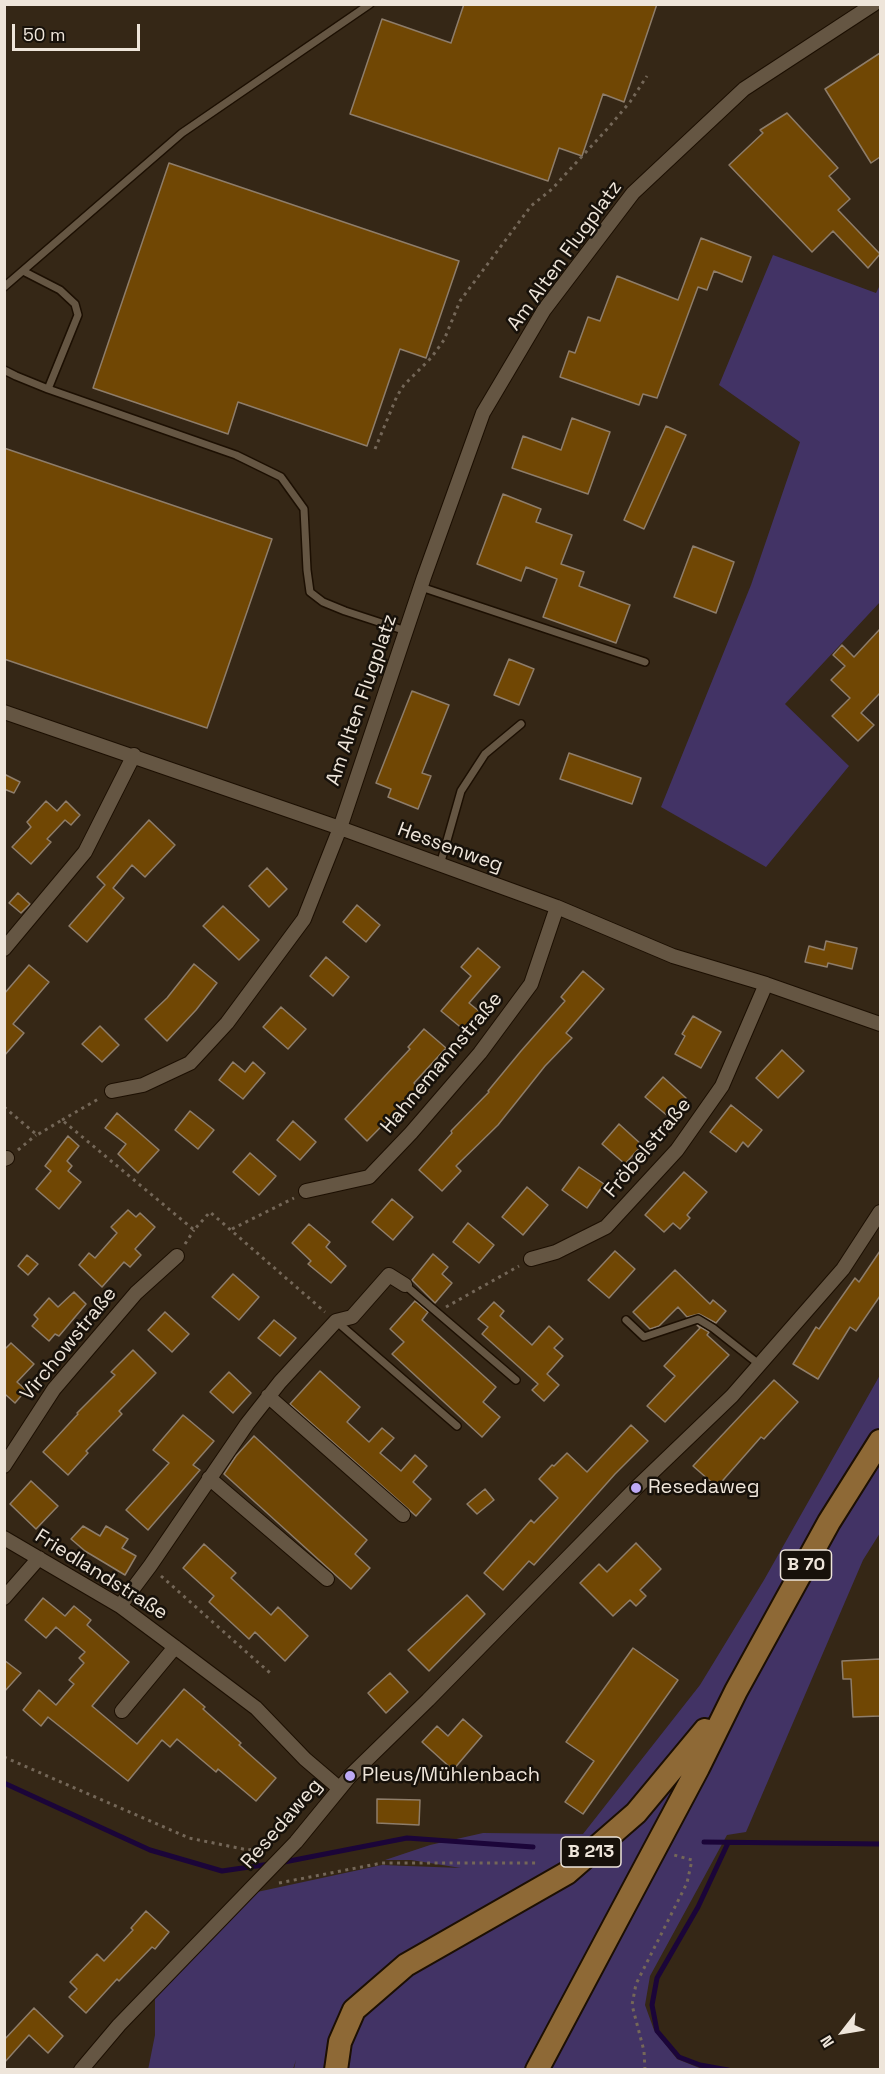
<!DOCTYPE html>
<html>
<head>
<meta charset="utf-8">
<style>
	body { margin:0 }
	#map { position:relative; width:885px; height:2074px; overflow:hidden; background:#352716; font-family:"Space Grotesk",sans-serif }
	canvas { display:block }
	.frame { position:absolute; inset:0; border:6px solid #eee5da; pointer-events:none }
	.north { position:absolute; left:813px; top:2002px; width:60px; height:60px; -webkit-text-stroke:4px #17110a; paint-order:stroke; rotate:239deg; font-size:16px; font-weight:700; line-height:24px; text-align:center; color:#eee5da }
	.north::after { content:''; display:block; margin:auto; width:21px; height:27px; background:#eee5da; clip-path:polygon(50% 0,100% 100%,50% 72%,0 100%) }
	.scale { position:absolute; left:12px; top:24px; width:128px; height:27px; box-sizing:border-box; border:3px solid #eee5da; border-top:0; padding-left:8px; font-size:18px; line-height:21px; white-space:nowrap; color:#eee5da; -webkit-text-stroke:4px #17110a; paint-order:stroke }
</style>
</head>
<body>
<div id="map">
<canvas width="885" height="2074"></canvas>
<div class="frame"></div>
<div class="north">N</div>
<div class="scale">50 m</div>
</div>
<script>
const context = document.querySelector('canvas').getContext('2d');
context.lineJoin = 'round';
function paint(path, color) { context.fillStyle = color; context.fill(path, 'evenodd'); }
const shape = rows => new Path2D(rows.map(r => 'M' + r).join(''));
function strokePath(path, color, width, dash) { context.strokeStyle = color; context.lineWidth = width; context.lineCap = dash ? 'butt' : 'round'; context.setLineDash(dash || []); context.stroke(path); }
function write(font, color, halo, rows, align = 'center') {
  context.font = font + ' "Space Grotesk",sans-serif'; context.lineWidth = 5; context.setLineDash([]); context.textBaseline = 'middle'; context.strokeStyle = halo; context.fillStyle = color; for (const [text, x, y, turn = 0] of rows) {
    context.save(); context.translate(x, y); context.rotate((+turn || 0) * Math.PI / 180); context.textAlign = isNaN(turn) ? turn : align; if (halo) context.strokeText(text, 0, 0); context.fillText(text, 0, 0); context.restore();
  }
}
paint(shape([
	[773,255,876,293,880,285,880,602,785,704,849,766,766,867,661,807,751,585,800,442,719,385],
	[880,1375,880,1533,863,1560,746,1832,727,1835,650,1976,645,2005,654,2030,677,2059,702,2069,294,2069,296,2060,293,2069,148,2070,155,2035,155,1998,257,1892,382,1865,461,1868,411,1860,385,1860,430,1845,483,1833,583,1834,700,1685,764,1580]
]), '#423365');
strokePath(shape([
	[4,1783,150,1850,222,1871,270,1864],
	[704,1842,880,1844],
	[728,1843,698,1907,657,1978,652,2005,657,2031,679,2057,700,2065,728,2070],
	[279,1863,407,1838,533,1847]
]), '#1b0539', 5);
const building = shape([
	[464,4,657,4,624,102,603,94,582,156,559,148,548,181,350,114,382,19,451,43,464,4],
	[880,53,880,157,871,163,825,89,880,53],
	[787,113,838,168,829,176,850,199,838,210,880,254,868,268,833,231,812,252,729,165,763,133,760,130,787,113],
	[169,163,459,261,426,358,400,349,367,446,238,402,228,434,93,388,169,163],
	[701,238,751,257,742,282,714,271,707,290,698,287,657,398,643,394,639,405,560,377,569,351,575,353,588,317,600,321,617,276,678,300,701,238],
	[572,418,610,432,588,494,512,468,523,436,561,450,572,418],
	[666,426,686,435,644,529,624,520,666,426],
	[4,448,272,539,207,728,4,659,4,448],
	[503,494,541,509,536,522,572,535,561,564,584,572,579,586,630,605,616,643,543,617,557,579,526,567,521,581,477,564,503,494],
	[693,546,734,562,716,613,674,597,693,546],
	[880,629,880,693,861,713,874,725,858,741,832,716,850,698,831,680,845,666,833,655,842,645,854,657,880,629],
	[509,659,534,669,519,705,494,695,509,659],
	[412,691,449,705,422,773,431,776,418,809,388,797,391,789,376,783,412,691],
	[569,753,641,778,632,804,560,779,569,753],
	[4,774,20,782,14,793,4,789,4,774],
	[46,801,57,811,66,801,80,815,71,825,65,820,47,839,51,842,31,864,12,847,31,827,27,822,46,801],
	[149,820,175,845,145,877,132,865,113,888,124,898,87,942,69,926,105,885,97,877,149,820],
	[267,868,287,889,269,907,249,886,267,868],
	[18,893,30,904,21,913,9,903,18,893],
	[357,905,380,925,366,942,343,922,357,905],
	[223,906,259,940,239,960,203,926,223,906],
	[826,941,857,948,852,969,828,963,827,967,805,962,809,946,824,950,826,941],
	[478,948,500,967,469,1003,480,1012,464,1030,441,1011,471,976,461,967,478,948],
	[326,957,349,977,333,996,310,976,326,957],
	[194,964,217,983,196,1010,167,1041,145,1019,167,998,194,964],
	[29,965,49,982,13,1024,24,1033,4,1056,4,994,29,965],
	[583,971,604,989,566,1033,572,1038,545,1066,498,1125,456,1166,461,1171,442,1191,419,1170,452,1133,451,1131,489,1092,488,1091,521,1051,565,1001,561,997,583,971],
	[281,1007,306,1029,288,1049,263,1027,281,1007],
	[693,1016,721,1032,701,1068,675,1054,685,1036,682,1034,693,1016],
	[100,1026,119,1045,102,1062,82,1044,100,1026],
	[424,1029,446,1048,414,1083,419,1088,367,1141,345,1119,410,1049,408,1047,424,1029],
	[782,1050,804,1071,778,1098,756,1078,782,1050],
	[233,1062,245,1072,253,1062,265,1073,243,1099,219,1080,233,1062],
	[663,1077,686,1098,669,1117,645,1097,663,1077],
	[731,1105,762,1130,748,1147,743,1142,736,1152,710,1132,731,1105],
	[190,1111,214,1130,198,1149,175,1130,190,1111],
	[117,1113,159,1150,138,1173,118,1154,126,1144,105,1128,117,1113],
	[293,1121,316,1142,300,1160,277,1140,293,1121],
	[619,1124,642,1145,625,1164,602,1144,619,1124],
	[68,1136,79,1146,67,1161,72,1166,68,1171,81,1182,59,1209,36,1189,51,1171,45,1166,68,1136],
	[250,1153,276,1176,259,1195,233,1172,250,1153],
	[579,1167,604,1184,587,1208,562,1190,579,1167],
	[684,1172,707,1192,687,1215,690,1218,680,1229,673,1223,664,1232,645,1215,684,1172],
	[527,1187,548,1205,523,1235,502,1217,527,1187],
	[392,1199,413,1217,393,1240,372,1222,392,1199],
	[128,1210,136,1217,140,1213,155,1227,135,1249,141,1255,130,1267,124,1262,102,1287,79,1265,89,1253,95,1258,117,1233,111,1227,128,1210],
	[468,1223,494,1245,479,1263,453,1242,468,1223],
	[309,1224,330,1242,326,1247,346,1266,331,1283,308,1264,311,1261,292,1243,309,1224],
	[615,1251,635,1269,609,1298,588,1280,615,1251],
	[880,1251,880,1296,856,1331,850,1327,818,1379,793,1364,816,1327,819,1329,855,1278,859,1282,880,1251],
	[433,1254,448,1267,442,1274,452,1283,435,1303,412,1280,433,1254],
	[27,1255,38,1264,28,1275,18,1266,27,1255],
	[675,1270,710,1304,713,1300,726,1311,716,1323,699,1314,687,1317,678,1307,659,1326,650,1329,633,1312,675,1270],
	[233,1274,259,1297,239,1320,212,1297,233,1274],
	[74,1292,86,1304,59,1336,55,1334,49,1341,32,1326,38,1319,34,1315,49,1298,58,1307,74,1292],
	[415,1301,428,1312,422,1320,496,1387,483,1402,500,1417,482,1437,392,1354,404,1342,390,1329,415,1301],
	[494,1302,504,1311,500,1316,532,1345,549,1326,563,1339,554,1348,563,1356,547,1374,559,1385,544,1401,532,1390,538,1384,482,1334,488,1327,478,1319,494,1302],
	[165,1312,189,1334,172,1352,148,1330,165,1312],
	[274,1320,296,1338,280,1356,258,1338,274,1320],
	[697,1325,709,1332,707,1335,729,1355,665,1422,647,1406,675,1376,664,1366,700,1328,697,1325],
	[11,1343,34,1364,17,1382,26,1390,15,1403,6,1395,4,1396,4,1350,11,1343],
	[133,1350,156,1373,119,1411,122,1414,86,1451,88,1453,68,1475,43,1452,78,1414,77,1413,115,1375,111,1372,133,1350],
	[320,1371,360,1407,347,1422,369,1442,382,1428,394,1438,380,1453,401,1471,415,1455,427,1466,413,1482,431,1499,416,1516,290,1404,320,1371],
	[229,1372,251,1393,233,1413,210,1392,229,1372],
	[774,1380,798,1402,764,1439,761,1437,717,1487,693,1466,774,1380],
	[183,1415,214,1441,193,1465,200,1470,148,1530,126,1510,169,1463,153,1450,183,1415],
	[631,1425,648,1441,615,1474,534,1565,529,1561,503,1590,484,1573,531,1520,534,1523,558,1498,539,1479,552,1465,554,1466,567,1453,587,1472,631,1425],
	[254,1436,367,1540,355,1554,370,1568,351,1589,224,1474,236,1456,254,1436],
	[31,1481,58,1506,36,1529,10,1504,31,1481],
	[485,1489,494,1500,477,1514,467,1504,485,1489],
	[83,1526,100,1536,106,1526,128,1539,122,1548,136,1556,125,1575,85,1551,71,1539,83,1526],
	[636,1543,661,1569,640,1590,646,1596,636,1606,630,1600,613,1616,580,1583,599,1564,607,1572,636,1543],
	[204,1544,236,1573,231,1578,271,1615,278,1607,308,1636,285,1661,255,1632,249,1639,209,1602,214,1596,183,1568,204,1544],
	[467,1595,485,1614,429,1671,408,1650,467,1595],
	[43,1598,65,1616,74,1606,91,1620,87,1625,129,1662,92,1706,137,1744,184,1689,205,1707,203,1709,241,1743,239,1745,276,1778,256,1801,218,1769,216,1772,177,1739,170,1747,162,1740,128,1781,48,1717,41,1726,23,1710,39,1690,56,1705,74,1684,69,1680,84,1663,79,1658,85,1652,56,1627,46,1638,25,1620,43,1598],
	[633,1648,678,1680,583,1814,565,1802,594,1761,566,1742,633,1648],
	[880,1659,880,1716,853,1717,851,1679,843,1679,842,1661,880,1659],
	[4,1660,21,1673,4,1692,4,1660],
	[390,1673,408,1692,386,1713,368,1693,390,1673],
	[463,1719,482,1736,453,1770,422,1742,437,1726,448,1736,463,1719],
	[377,1799,420,1800,419,1825,377,1823,377,1799],
	[146,1911,169,1932,155,1949,152,1947,119,1981,117,1979,86,2013,69,1997,77,1989,70,1982,97,1954,104,1961,133,1930,131,1928,146,1911],
	[34,2008,63,2036,48,2053,29,2035,4,2063,4,2040,34,2008]
]);
paint(building, '#704704');
strokePath(building, '#8e7d6a', 1.5);
const service = shape([
	[23,271,60,290,75,304,78,315,48,389],
	[4,287,182,133,370,4],
	[4,370,16,376,48,389,236,455,281,477,304,509,307,570,310,592,323,602,345,611,406,631],
	[421,587,645,662],
	[440,865,461,791,485,754,521,724],
	[405,1285,516,1380],
	[626,1320,644,1337,698,1319,713,1328,760,1365],
	[336,1321,457,1426]
]);
const minor = shape([
	[4,712,340,828,557,907,673,956,766,984,880,1024],
	[4,949,85,852,134,755],
	[112,1091,143,1085,190,1063,227,1023,304,919,340,828,424,577,483,413,544,310,633,193,744,89,874,4],
	[4,1159,7,1158],
	[306,1191,369,1177,411,1133,480,1053,531,984,557,907],
	[531,1259,556,1252,606,1227,677,1150,722,1086,766,984],
	[268,1396,403,1515],
	[4,1466,54,1389,136,1293,177,1256],
	[209,1478,327,1579],
	[4,1538,120,1606,175,1647,256,1708,305,1759,339,1788],
	[4,1598,39,1558],
	[120,1606,150,1566,247,1424,280,1382,336,1321,352,1317,389,1275,405,1285],
	[122,1711,175,1647],
	[81,2070,119,2025,296,1842,350,1776,428,1700,636,1488,732,1396,843,1269,880,1212]
]);
const primary = shape([
	[336,2070,340,2042,354,2010,406,1965,567,1873,636,1813,705,1730],
	[537,2070,698,1768,736,1691,829,1522,880,1441]
]);
strokePath(service, '#1c0f02', 10);
strokePath(minor, '#1c0f02', 16);
strokePath(primary, '#1c0f02', 26);
strokePath(shape([
	[375,449,397,396,404,385,431,358,444,340,460,301,531,206,552,189,608,128,630,102,647,76],
	[4,1107,37,1135,62,1120,194,1230,210,1212,325,1312],
	[62,1120,100,1098],
	[18,1150,36,1135],
	[232,1229,294,1198],
	[185,1244,194,1230],
	[446,1307,519,1266],
	[161,1576,270,1673],
	[4,1757,189,1838,248,1850,272,1846],
	[279,1883,382,1863,538,1863],
	[645,2070,644,2051,632,2005,636,1984,687,1883,692,1860,674,1855]
]), '#746758', 3, [3, 4.5]);
strokePath(service, '#655643', 7);
strokePath(minor, '#655643', 14);
strokePath(primary, '#8e6936', 22);
for (const [x, y, r, color] of [
	[636,1488,6,"#bda9f5"],
	[350,1776,6,"#bda9f5"]
]) { const dot = new Path2D(); dot.arc(x, y, r, 0, 2 * Math.PI); context.fillStyle = color; context.fill(dot); strokePath(dot, '#17110a', 2); }
for (const [x, y, w] of [
	[806,1565,51],
	[591,1852,60]
]) { const box = new Path2D(); box.roundRect(x - w / 2, y - 15, w, 30, 4.5); context.fillStyle = '#17110a'; context.fill(box); strokePath(box, '#eee5da', 1.5); }
write('bold 18px', '#eee5da', null, [
	["B 70",806,1565],
	["B 213",591,1852]
]);
write('20px', '#eee5da', '#17110a', [
	["Am Alten Flugplatz",565,256,-54],
	["Am Alten Flugplatz",362,700,-71],
	["Hessenweg",450,848,20],
	["Hahnemannstraße",442,1063,-50],
	["Fröbelstraße",648,1148,-50],
	["Virchowstraße",69,1344,-51],
	["Friedlandstraße",101,1575,32],
	["Resedaweg",282,1824,-49]
]);
write('20px', '#eee5da', '#17110a', [
	["Resedaweg",648,1488],
	["Pleus/Mühlenbach",362,1776]
], 'left');
</script>
</body>
</html>
